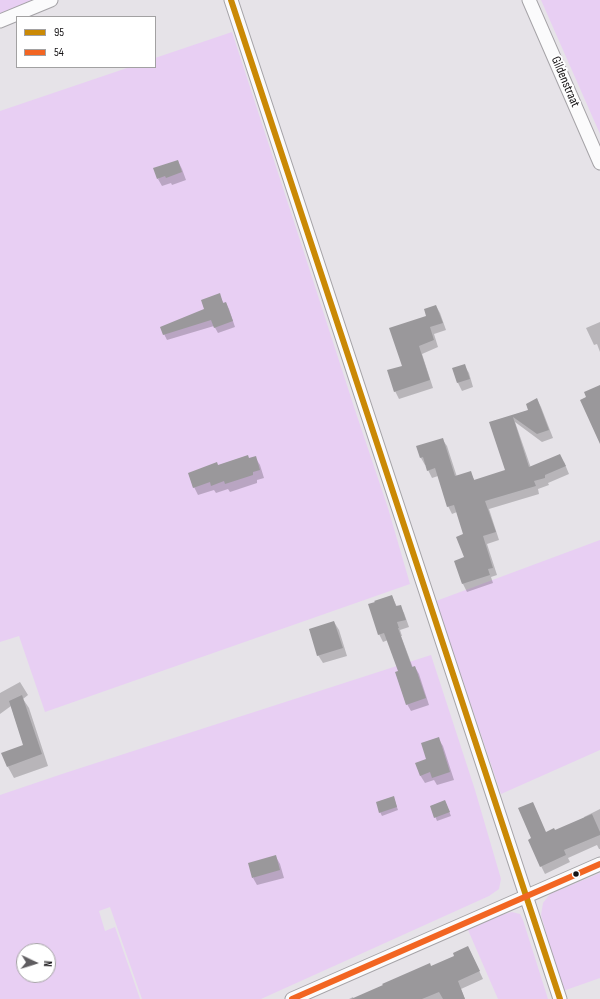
<!DOCTYPE html>
<html>
<head>
<meta charset="utf-8">
<style>
	body { margin:0 }
	#map { position:relative; width:600px; height:999px; overflow:hidden; background:#e6e3e8; font-family:"Sofia Sans Condensed",sans-serif }
	canvas { display:block }
	.legend { position:absolute; left:16px; top:16px; width:140px; height:52px; box-sizing:border-box; background:#fff; border:1px solid #a2a1a2; margin:0; padding:5px 7px; list-style:none; font-size:12px; color:#171517 }
	.legend li { display:flex; align-items:center; gap:8px; height:20px }
	.legend b { width:20px; border:1px solid #a2a1a2 }
	.north { position:absolute; left:16px; top:943px; width:40px; height:40px; box-sizing:border-box; background:#fff; border:1px solid #a2a1a2; border-radius:50%; rotate:94deg; font-size:11px; font-weight:700; line-height:16px; text-align:center; color:#171517 }
	.north::after { content:''; display:block; margin:auto; width:14px; height:18px; background:#5f5d60; clip-path:polygon(50% 0,100% 100%,50% 72%,0 100%) }
</style>
</head>
<body>
<div id="map">
<canvas width="600" height="999"></canvas>
<ul class="legend">
<li><b style="height:5px;background:#ca8905"></b>95</li>
<li><b style="height:5px;background:#f26522"></b>54</li>
</ul>
<div class="north">N</div>
</div>
<script>
const context = document.querySelector('canvas').getContext('2d');
context.lineJoin = 'round';
function paint(path, color) { context.fillStyle = color; context.fill(path, 'evenodd'); }
const shape = rows => new Path2D(rows.map(r => 'M' + r).join(''));
function strokePath(path, color, width, dash) { context.strokeStyle = color; context.lineWidth = width; context.lineCap = dash ? 'butt' : 'round'; context.setLineDash(dash || []); context.stroke(path); }
function write(font, color, halo, rows, align = 'center') {
  context.font = font + ' "Sofia Sans Condensed",sans-serif'; context.lineWidth = 4; context.setLineDash([]); context.textBaseline = 'middle'; context.strokeStyle = halo; context.fillStyle = color; for (const [text, x, y, turn = 0] of rows) {
    context.save(); context.translate(x, y); context.rotate((+turn || 0) * Math.PI / 180); context.textAlign = isNaN(turn) ? turn : align; if (halo) context.strokeText(text, 0, 0); context.fillText(text, 0, 0); context.restore();
  }
}
paint(shape([
	[0,0,33,0,0,14],
	[541,0,600,0,600,134],
	[232,32,298,234,356,413,388,508,410,584,45,712,19,636,0,642,0,111,130,67,155,67,155,58],
	[600,540,600,750,501,794,436,601],
	[431,655,475,790,501,879,499,889,489,896,261,999,142,999,110,907,99,911,105,931,115,927,140,999,0,999,0,795,65,773],
	[24,951,48,951,48,975,24,975],
	[600,873,600,978,563,991,541,915,543,903,550,894],
	[512,912,520,914,523,920,548,999,498,999,468,930,501,915]
]), '#e8cff3');
paint(shape([
	[178,161,182,169,186,180,172,185,171,183,162,186,158,179],
	[219,294,224,304,226,303,229,309,235,327,218,333,214,326,167,340,164,334,205,310],
	[436,306,440,313,446,330,434,334,438,347,422,354,433,388,399,399,395,391,403,366,428,317],
	[600,322,600,352,597,344,594,345,586,328],
	[464,365,469,373,473,387,462,391,458,383,454,369],
	[537,399,541,407,553,438,542,442,515,422,531,468,564,462,569,474,548,483,549,485,538,489,539,494,489,509,499,540,487,544,497,575,491,577,493,583,467,592,463,584,455,561,465,558,464,535,457,512,452,514,448,506,438,476,432,478,428,470,426,465,425,465,421,458,418,447,442,439,447,446,457,477,470,472,475,481,507,471,490,423,529,410],
	[255,457,260,465,264,478,257,480,257,483,230,492,228,489,216,493,214,490,198,495,194,487,218,466],
	[392,596,397,607,400,606,404,613,409,627,400,630,402,636,401,636,413,668,415,667,419,674,429,705,411,711,407,704,400,672,388,640,383,642,379,634],
	[334,622,339,630,347,656,323,663,318,655],
	[20,682,28,695,23,699,29,708,48,766,14,778,8,767,24,746,11,706,0,714,0,693],
	[438,738,443,746,454,780,437,785,434,780,425,783,420,775],
	[395,801,398,810,382,816,380,812],
	[445,801,451,816,437,821,431,806],
	[600,809,600,849,599,849,597,845,568,858,570,862,545,874,541,866,546,833,555,831,584,818,584,817],
	[276,857,280,864,284,878,257,885,253,878],
	[468,947,483,979,461,989,465,999,349,999,353,997,354,999,431,967,456,956]
]), '#0003');
paint(shape([
	[178,160,182,172,166,178,165,176,157,179,153,168],
	[220,293,223,303,226,302,233,321,214,328,211,320,163,335,160,327,204,309,201,300],
	[436,305,443,323,430,327,434,340,419,346,430,380,394,392,387,370,402,366,389,328,426,316,424,309],
	[465,364,470,379,457,383,452,368],
	[600,385,600,444,580,400,586,397,584,392],
	[537,398,549,430,537,434,513,417,529,467,560,454,566,466,545,475,545,478,534,481,536,486,485,501,496,532,483,536,493,568,488,569,490,575,462,584,454,561,464,557,456,537,463,534,454,505,447,507,435,468,427,471,423,457,420,458,416,446,443,438,455,476,471,471,474,480,505,470,489,422,528,410,526,404],
	[248,455,249,458,256,456,260,470,253,472,253,475,225,484,224,481,211,486,210,482,193,488,188,473,217,462,218,465],
	[392,595,396,606,401,605,406,620,397,622,399,628,398,628,412,667,415,666,426,698,406,705,395,672,398,671,384,633,378,635,368,604,375,602,374,601],
	[334,621,343,648,317,656,309,629],
	[22,695,42,754,7,767,1,753,23,745,9,701],
	[439,737,450,772,432,778,430,772,420,776,415,763,426,759,421,743],
	[394,796,397,807,379,813,376,802],
	[445,800,450,812,434,818,430,806],
	[533,802,546,832,554,828,555,830,592,814,600,832,600,835,564,850,566,855,540,867,528,840,531,838,518,808],
	[276,855,280,870,252,878,248,863],
	[468,946,480,971,458,981,465,999,443,999,439,992,422,999,351,999,383,985,382,984,430,963,431,966,454,956,453,953]
]), '#9a989b');
const street = shape([
	[231,0,560,999],
	[529,0,600,163],
	[0,21,51,0],
	[292,999,600,864]
]);
strokePath(street, '#a5a3a7', 15);
strokePath(street, '#fbfbfc', 13);
strokePath(shape([
	[231,0,560,999]
]), '#ca8905', 6);
strokePath(shape([
	[292,999,600,864]
]), '#f26522', 6);
for (const [x, y, r, color] of [
	[576,874,3.5,"#171517"]
]) { const dot = new Path2D(); dot.arc(x, y, r, 0, 2 * Math.PI); context.fillStyle = color; context.fill(dot); strokePath(dot, '#fff', 1.5); }
write('13px', '#171517', '#fff', [
	["Gildenstraat",565,82,67]
]);
</script>
</body>
</html>
